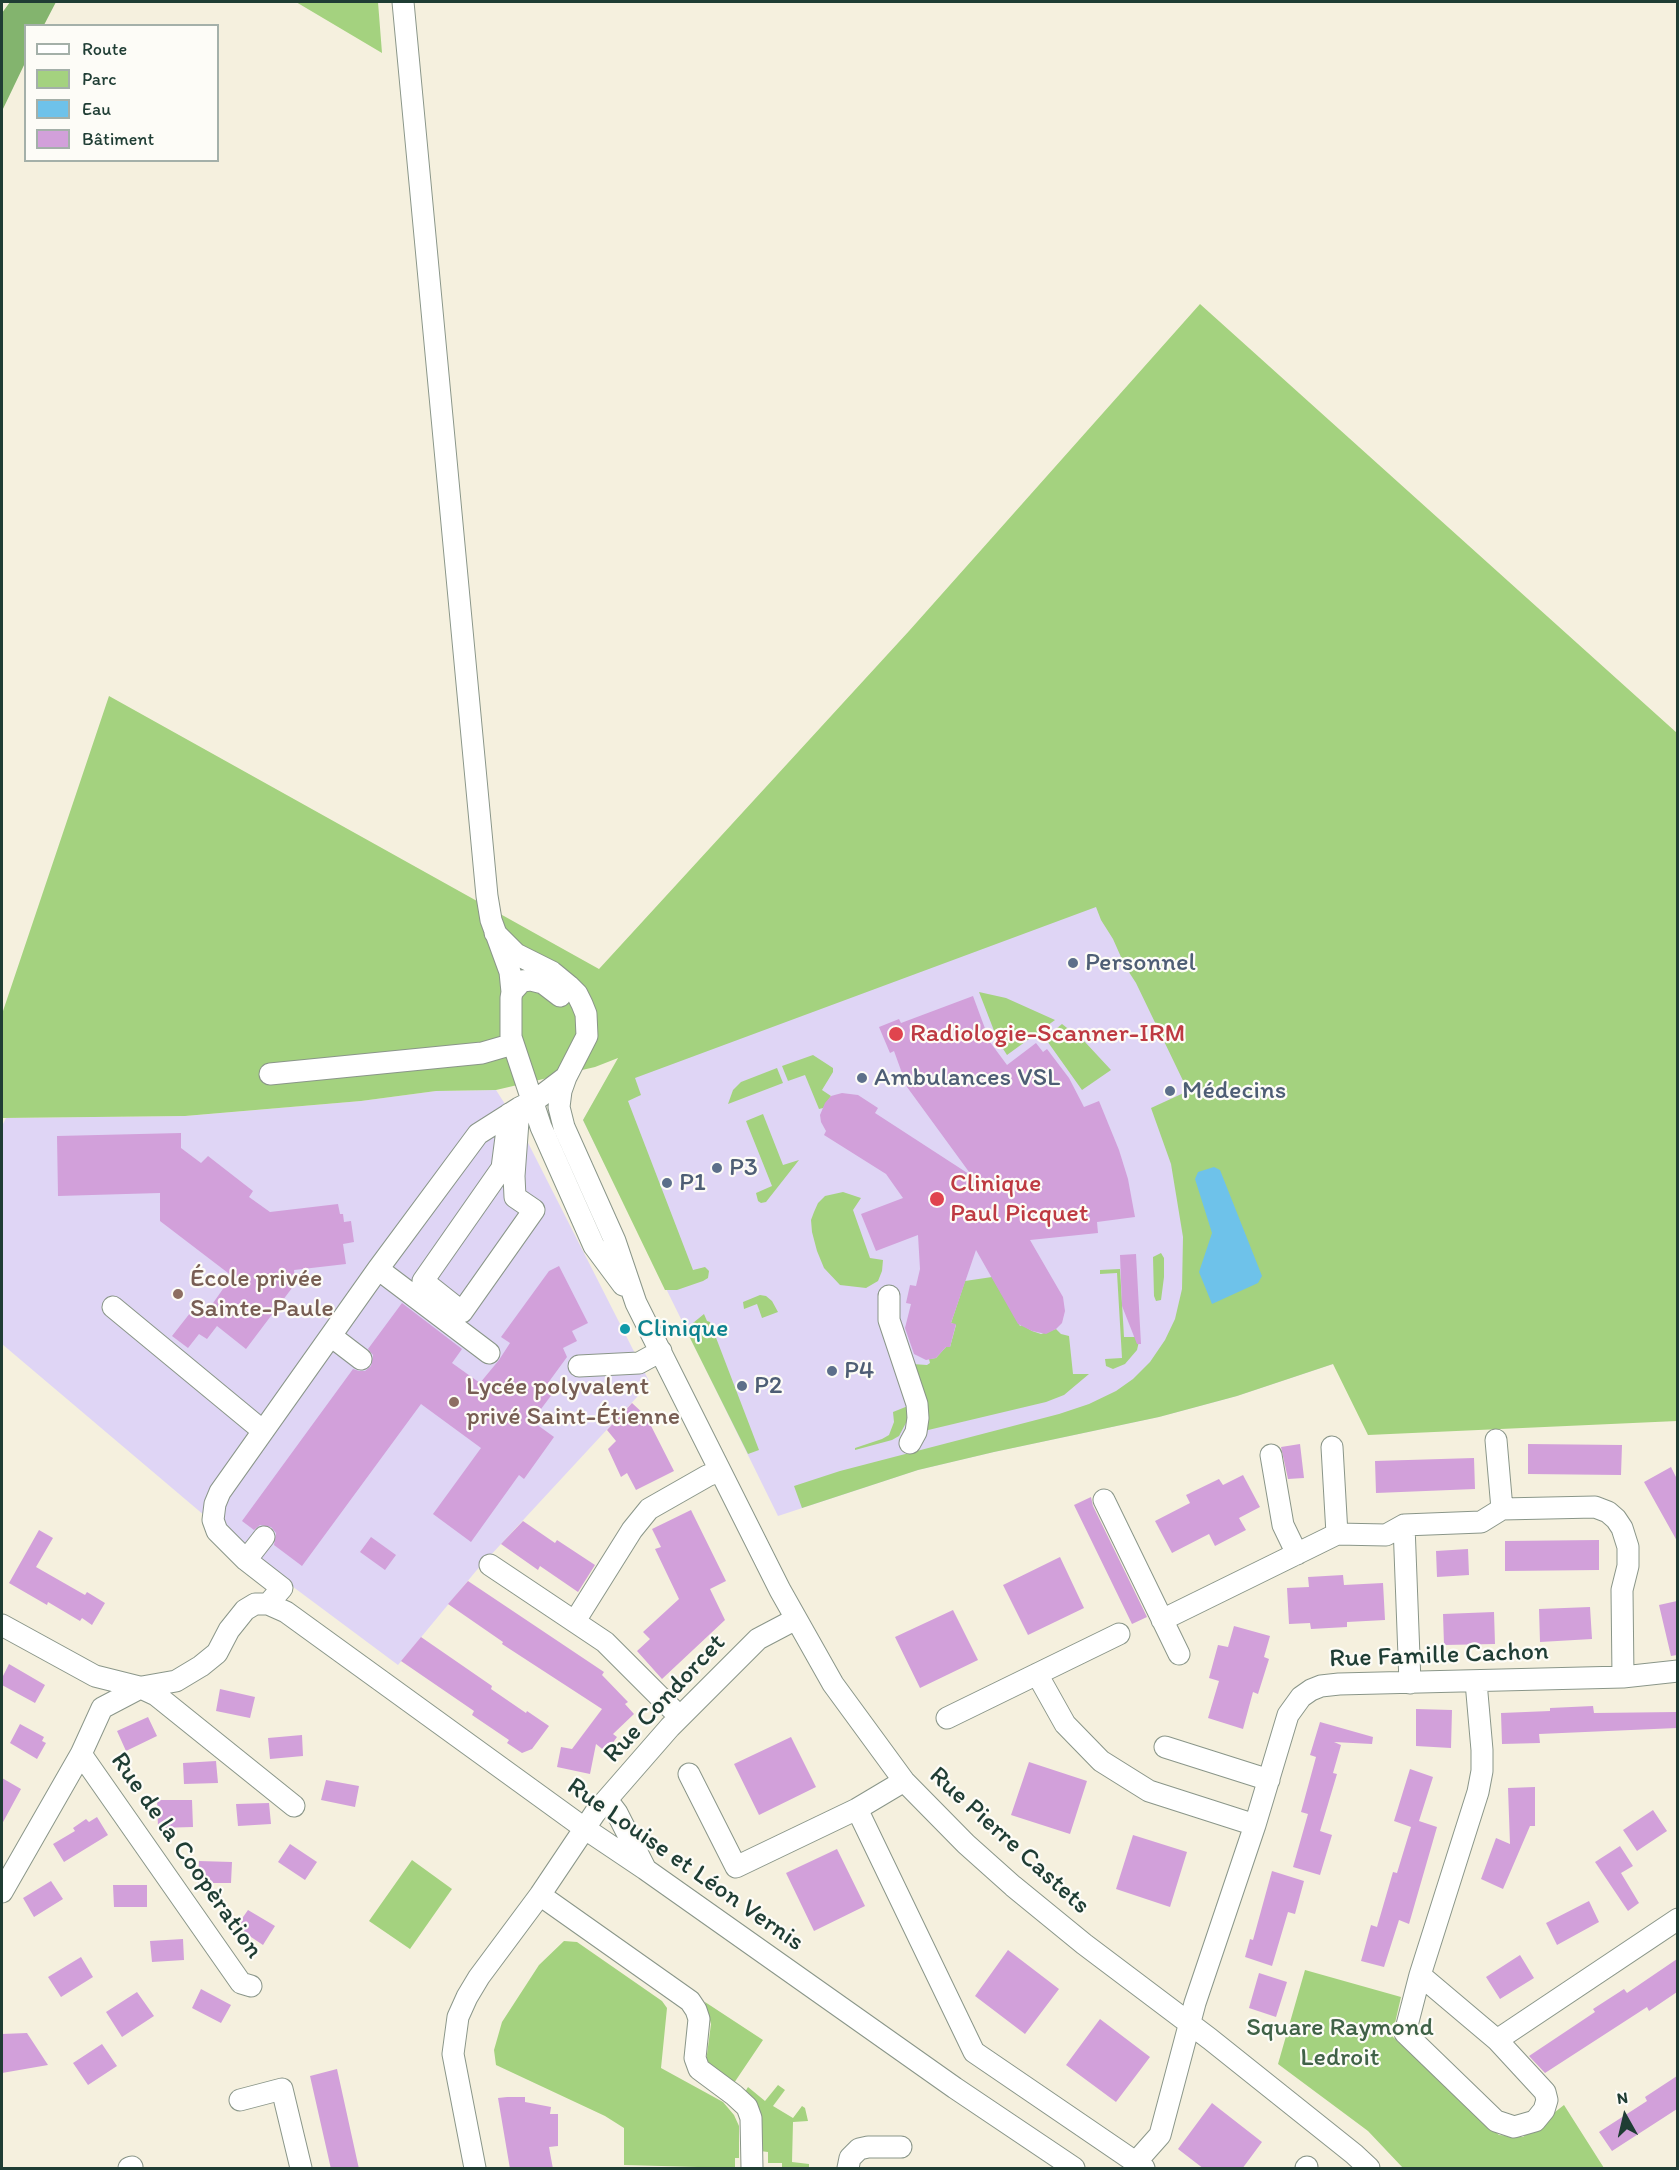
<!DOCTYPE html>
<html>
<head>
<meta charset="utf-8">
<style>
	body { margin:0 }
	#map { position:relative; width:1679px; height:2170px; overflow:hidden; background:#f5f0de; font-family:Itim,sans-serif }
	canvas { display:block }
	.frame { position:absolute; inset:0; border:3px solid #1f3d34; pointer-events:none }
	.legend { position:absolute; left:24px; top:24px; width:195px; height:138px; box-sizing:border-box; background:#fdfcf7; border:2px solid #a4b0a9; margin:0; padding:8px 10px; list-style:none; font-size:18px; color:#1f3d34 }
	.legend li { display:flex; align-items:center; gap:12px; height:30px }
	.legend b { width:30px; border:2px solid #a4b0a9 }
	.north { position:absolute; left:1595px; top:2086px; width:60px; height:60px; -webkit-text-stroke:4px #fdfcf7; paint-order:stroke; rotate:352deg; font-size:16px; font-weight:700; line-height:24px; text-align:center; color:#1f3d34 }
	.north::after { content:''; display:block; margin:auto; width:21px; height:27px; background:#1f3d34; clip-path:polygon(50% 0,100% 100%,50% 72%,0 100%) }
</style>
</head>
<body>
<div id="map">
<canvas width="1679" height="2170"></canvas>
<div class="frame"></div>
<ul class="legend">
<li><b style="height:8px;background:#fff"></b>Route</li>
<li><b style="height:16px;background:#a4d27f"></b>Parc</li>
<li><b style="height:16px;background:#6ec2ea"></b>Eau</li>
<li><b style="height:16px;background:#d2a0da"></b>Bâtiment</li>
</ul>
<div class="north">N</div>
</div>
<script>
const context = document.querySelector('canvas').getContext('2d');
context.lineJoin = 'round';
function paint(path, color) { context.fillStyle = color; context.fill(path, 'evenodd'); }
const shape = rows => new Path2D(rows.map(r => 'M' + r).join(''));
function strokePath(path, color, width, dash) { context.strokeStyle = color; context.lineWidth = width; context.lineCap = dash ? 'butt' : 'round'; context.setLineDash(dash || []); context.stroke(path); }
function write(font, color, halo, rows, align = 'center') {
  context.font = font + ' Itim,sans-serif'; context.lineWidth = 4.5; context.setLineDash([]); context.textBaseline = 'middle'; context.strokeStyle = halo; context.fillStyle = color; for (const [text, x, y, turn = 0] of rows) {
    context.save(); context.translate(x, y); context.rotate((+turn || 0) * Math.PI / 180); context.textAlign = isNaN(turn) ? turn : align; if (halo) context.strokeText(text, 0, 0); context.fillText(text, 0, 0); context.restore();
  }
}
paint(shape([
	[1090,873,1333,1364,1237,1396,1159,1417,994,1452,918,1470,778,1516,583,1120,619,1058],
	[496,1090,521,1129,650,1383,476,1571,398,1665,257,1560,2,1344,2,1126,6,1118,185,1116,361,1101,436,1091]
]), '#dfd5f5');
paint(shape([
	[296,2,378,2,382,53],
	[1200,304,1677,733,1677,1421,1368,1435,1333,1364,1237,1396,1159,1417,994,1452,918,1470,802,1508,794,1486,840,1471,1059,1414,1089,1404,1116,1391,1133,1379,1150,1362,1165,1340,1175,1319,1182,1289,1183,1237,1171,1164,1151,1108,1188,1091,1136,983,1125,966,1113,939,1101,920,1096,907,635,1078,641,1095,628,1101,693,1270,705,1267,709,1271,708,1278,703,1281,677,1290,665,1290,583,1120,618,1058,595,1067,496,1090,436,1091,361,1101,185,1116,2,1118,2,1014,109,696,599,969,909,631],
	[979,992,1006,998,1055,1020,1007,1055,998,1041],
	[1062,1024,1085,1042,1111,1070,1082,1090,1045,1038],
	[813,1055,833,1068,833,1072,822,1090,831,1096,823,1108,819,1109,805,1075,788,1081,782,1066],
	[777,1068,783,1083,728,1104,733,1090,741,1082],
	[763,1114,783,1165,799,1160,766,1202,761,1203,758,1201,756,1193,772,1186,746,1121],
	[843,1192,861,1198,853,1210,870,1258,883,1260,882,1271,878,1281,866,1288,840,1285,824,1268,817,1251,812,1232,811,1220,814,1212,818,1203,825,1196],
	[1161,1253,1164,1258,1164,1277,1161,1300,1156,1301,1154,1296,1153,1257],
	[1120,1269,1124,1337,1140,1337,1137,1350,1125,1364,1113,1369,1106,1366,1105,1359,1122,1358,1117,1273,1100,1274,1100,1270],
	[992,1277,1020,1326,1022,1325,1032,1331,1041,1334,1056,1329,1061,1334,1069,1336,1073,1374,1089,1374,1064,1395,1046,1402,924,1431,912,1364,927,1365,930,1363,929,1359,936,1358,946,1347,950,1347,956,1325,951,1323,965,1281],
	[760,1295,766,1296,772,1301,778,1312,762,1318,757,1304,744,1309,743,1302],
	[704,1314,707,1321,710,1322,759,1450,748,1454,687,1332,693,1323],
	[908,1406,907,1421,899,1436,892,1440,855,1450,855,1448,882,1439,889,1435,894,1422,893,1412],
	[412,1860,452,1889,410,1949,369,1921],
	[564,1941,577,1942,662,2001,667,2008,661,2068,723,2102,734,2115,739,2126,739,2158,735,2158,735,2168,624,2165,624,2128,605,2116,496,2065,494,2050,502,2022,539,1965],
	[1305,1970,1401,1997,1392,2036,1499,2135,1523,2137,1564,2105,1604,2168,1403,2168,1368,2131,1278,2064],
	[705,2002,763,2040,734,2083,706,2062,711,2024],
	[778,2085,785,2090,773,2106,793,2118,802,2106,805,2108,808,2121,793,2122,792,2162,809,2164,809,2168,782,2168,782,2163,768,2163,768,2152,760,2151,745,2092,748,2087,765,2101]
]), '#a4d27f');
paint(shape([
	[10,2,56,2,44,25,26,26,25,63,2,111,2,13]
]), '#83b46e');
paint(shape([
	[1214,1167,1220,1170,1262,1276,1258,1283,1212,1304,1199,1272,1212,1233,1195,1179,1198,1172]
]), '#6ec2ea');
paint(shape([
	[973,996,990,1042,1007,1065,1036,1043,1043,1052,1047,1049,1069,1078,1084,1107,1099,1101,1119,1150,1128,1179,1135,1217,1097,1222,1098,1233,1030,1240,1063,1297,1065,1311,1062,1323,1056,1329,1046,1334,1032,1331,1018,1324,976,1250,951,1323,956,1324,950,1347,946,1347,936,1358,926,1360,914,1354,905,1328,911,1304,906,1303,910,1285,916,1286,920,1269,918,1235,876,1251,861,1214,903,1198,886,1174,824,1135,826,1131,821,1122,820,1115,825,1103,831,1096,842,1093,858,1095,878,1108,875,1113,972,1176,907,1087,894,1051,890,1053,879,1027,899,1019,901,1023],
	[181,1133,181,1148,201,1163,208,1156,253,1191,249,1197,270,1212,338,1204,340,1214,343,1214,344,1222,351,1221,354,1242,343,1244,346,1264,294,1270,295,1284,246,1349,217,1326,207,1339,199,1334,188,1348,172,1336,194,1308,204,1316,232,1276,160,1221,160,1193,58,1196,57,1136],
	[1136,1254,1141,1344,1137,1344,1122,1306,1120,1255],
	[559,1266,588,1323,572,1331,577,1341,563,1348,567,1357,548,1383,556,1389,532,1421,554,1437,524,1479,519,1475,471,1542,433,1514,481,1448,421,1404,302,1566,274,1545,276,1533,271,1527,260,1525,254,1530,242,1521,353,1369,359,1371,365,1371,371,1366,373,1355,368,1349,402,1303,462,1349,452,1363,480,1383,499,1360,510,1343,501,1337,549,1271],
	[632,1403,646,1416,674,1471,636,1490,627,1473,621,1477,608,1449,616,1441,607,1430],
	[1300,1444,1304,1478,1288,1479,1281,1447],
	[1528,1444,1622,1445,1621,1475,1528,1474],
	[1474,1458,1475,1489,1376,1493,1375,1461],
	[1671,1467,1677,1479,1677,1541,1644,1482],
	[1243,1475,1260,1507,1239,1518,1246,1530,1215,1546,1209,1534,1172,1553,1155,1521,1190,1503,1186,1495,1219,1479,1223,1485],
	[1091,1497,1093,1506,1147,1617,1132,1624,1074,1505],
	[691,1510,726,1581,710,1589,725,1620,662,1679,637,1651,650,1639,643,1632,679,1599,655,1549,661,1547,652,1529],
	[523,1521,555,1543,557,1540,595,1565,578,1592,540,1566,538,1570,501,1544],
	[39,1530,53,1538,36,1567,85,1595,87,1592,105,1603,92,1625,82,1618,80,1621,48,1602,47,1605,9,1583],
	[371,1537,396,1555,385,1570,360,1552],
	[1599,1540,1599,1570,1505,1571,1505,1541],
	[1468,1549,1469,1575,1437,1577,1436,1551],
	[1060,1557,1084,1608,1028,1635,1003,1585],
	[1343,1575,1344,1585,1383,1583,1385,1620,1347,1622,1347,1627,1311,1629,1310,1623,1289,1624,1287,1588,1309,1587,1308,1577],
	[468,1581,604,1672,602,1675,628,1702,625,1704,634,1714,613,1734,617,1737,606,1752,596,1744,590,1774,557,1767,561,1747,572,1749,602,1709,502,1644,503,1642,448,1604],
	[1677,1601,1677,1655,1671,1656,1659,1605],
	[1590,1607,1592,1639,1540,1642,1539,1609],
	[953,1610,978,1660,920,1688,895,1637],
	[1494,1612,1495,1644,1444,1645,1443,1614],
	[1234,1626,1270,1636,1264,1657,1269,1659,1258,1694,1253,1692,1243,1729,1208,1718,1219,1681,1209,1678,1218,1645,1228,1647],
	[421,1637,492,1686,491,1689,526,1713,527,1711,549,1726,532,1749,522,1753,507,1743,509,1740,472,1715,474,1711,401,1661],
	[9,1664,45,1685,35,1703,2,1685,2,1678],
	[220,1689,255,1697,250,1718,216,1711],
	[1593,1706,1594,1713,1677,1712,1677,1728,1539,1734,1540,1743,1502,1744,1501,1713,1550,1711,1550,1708],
	[1416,1709,1452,1710,1451,1748,1416,1746],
	[148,1717,157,1736,126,1751,117,1731],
	[1320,1722,1373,1737,1372,1744,1334,1742,1341,1745,1333,1773,1337,1774,1320,1831,1332,1835,1320,1875,1293,1867,1308,1814,1301,1812,1316,1757,1310,1755],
	[20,1724,44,1737,42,1741,46,1743,37,1759,10,1743],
	[302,1735,303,1756,270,1759,268,1738],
	[791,1737,816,1787,759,1815,734,1764],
	[216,1761,218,1783,184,1784,183,1763],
	[1029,1762,1087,1781,1070,1834,1011,1815],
	[1410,1769,1433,1777,1419,1821,1437,1827,1409,1924,1399,1920,1384,1967,1361,1961,1371,1925,1377,1927,1393,1872,1397,1873,1411,1827,1394,1821],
	[2,1778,21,1789,2,1824],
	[326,1780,359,1786,355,1807,321,1800],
	[1535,1787,1535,1826,1530,1826,1503,1889,1481,1879,1496,1838,1510,1844,1508,1788],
	[157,1800,192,1800,193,1827,158,1828],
	[269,1803,271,1824,238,1826,236,1804],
	[1653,1810,1667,1831,1637,1851,1623,1830],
	[97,1817,108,1835,64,1862,53,1844,75,1831,73,1828,86,1819,89,1822],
	[1133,1835,1187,1852,1170,1907,1116,1889],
	[290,1844,317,1862,305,1880,278,1862],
	[1620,1846,1633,1866,1621,1873,1639,1903,1628,1911,1595,1862],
	[837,1849,865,1906,814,1931,786,1873],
	[199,1861,232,1862,231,1883,198,1883],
	[1272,1871,1304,1881,1295,1914,1288,1912,1272,1966,1245,1957,1250,1939,1253,1940],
	[51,1881,63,1899,34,1917,23,1898],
	[113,1885,147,1885,147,1907,114,1907],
	[1589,1901,1599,1922,1557,1945,1546,1923],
	[248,1910,275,1926,263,1945,236,1927],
	[183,1939,184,1960,152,1962,150,1941],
	[1008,1950,1059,1989,1025,2034,975,1996],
	[1520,1955,1534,1978,1500,1999,1486,1977],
	[81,1957,93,1977,61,1997,48,1977],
	[1677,1959,1677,1992,1649,2011,1647,2007,1545,2073,1529,2056,1595,2012,1593,2009,1624,1989,1627,1993],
	[1259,1973,1287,1982,1276,2017,1249,2008],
	[201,1989,231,2005,221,2023,192,2008],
	[137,1992,154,2016,122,2037,106,2012],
	[1100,2019,1150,2057,1116,2102,1066,2065],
	[27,2033,48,2065,2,2073,2,2034],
	[102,2044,117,2066,88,2085,73,2063],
	[337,2069,359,2169,331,2169,310,2076],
	[1677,2076,1677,2109,1612,2151,1599,2132,1647,2101,1645,2097],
	[507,2097,525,2097,525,2102,551,2107,550,2114,558,2114,558,2146,549,2147,553,2169,510,2169,498,2098],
	[1212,2103,1262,2142,1242,2169,1204,2169,1178,2149]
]), '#d2a0da');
const minor = shape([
	[403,2,487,896,491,920,510,972,512,992],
	[495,933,516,954,552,972,569,986,577,994,582,1004,586,1014,587,1036,566,1077,561,1091,559,1107,564,1127,615,1241,636,1303,780,1590,833,1684,904,1781,966,1844,1013,1886,1084,1944,1210,2039,1354,2154,1369,2168],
	[560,996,543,983,531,980,522,981,512,992,511,998,511,1037,541,1127,594,1246,623,1285],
	[270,1074,482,1053,513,1044],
	[509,1114,502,1168,423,1281,462,1312,534,1210,515,1197,514,1176,519,1108],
	[378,1269,489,1353],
	[889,1296,889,1320,917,1404,918,1418,916,1432,910,1443],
	[113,1307,263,1431],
	[331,1336,361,1359],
	[579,1366,639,1363,661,1351],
	[1496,1440,1502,1509],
	[1332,1447,1337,1534],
	[1271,1455,1283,1525,1297,1554],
	[1104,1500,1179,1654],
	[246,1560,264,1537],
	[490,1565,605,1642,680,1717],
	[268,1604,282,1588,246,1560,217,1531,213,1520,215,1504,220,1492,378,1269,478,1134,519,1108,537,1099,566,1077],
	[1162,1620,1337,1534,1386,1535,1404,1525],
	[575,1621,632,1530,649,1509,707,1476,719,1471],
	[2,1625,95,1676,139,1687,156,1695,294,1806],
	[1037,1674,1065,1724,1101,1761,1149,1791,1255,1825],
	[1476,1682,1482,1750,1482,1771,1478,1792,1420,1975,1497,2040,1678,1919],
	[1410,1683,1404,1525,1481,1522,1502,1509,1595,1507,1608,1512,1616,1519,1622,1528,1628,1547,1628,1566,1622,1590,1623,1677],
	[947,1718,1119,1634],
	[1165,1747,1269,1780],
	[81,1754,241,1983,251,1986],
	[689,1774,736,1867,857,1809,904,1781],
	[608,1801,617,1813,645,1868],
	[857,1809,974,2052,1144,2168],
	[2,1892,81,1754,102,1708,142,1687,176,1681,201,1666,217,1653,229,1630,245,1610,255,1604,268,1604,286,1612,584,1828,645,1869,955,2088,1074,2168],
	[540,1895,690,2001,696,2010,699,2019,695,2058,699,2069,734,2095,747,2107,751,2118,752,2168],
	[1420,1975,1405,2033,1496,2121,1514,2127,1535,2121,1544,2110,1547,2100,1545,2092,1497,2040],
	[240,2100,282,2089,301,2168],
	[1136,2162,1160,2135,1195,2003,1255,1825,1288,1715,1301,1697,1311,1690,1321,1686,1339,1684,1623,1677,1678,1671],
	[129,2168,132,2167],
	[475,2168,453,2054,458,2017,467,1997,479,1977,540,1895,595,1813,670,1727,758,1639,796,1619],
	[848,2168,850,2158,859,2149,868,2147,901,2147],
	[1306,2168,1307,2167]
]);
strokePath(minor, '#8a9689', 23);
strokePath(minor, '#fff', 21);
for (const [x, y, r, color] of [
	[1073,963,6,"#5c6f8a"],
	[896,1034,8,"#e0444e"],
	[862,1078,6,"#5c6f8a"],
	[1170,1091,6,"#5c6f8a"],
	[717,1168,6,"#5c6f8a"],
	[667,1183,6,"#5c6f8a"],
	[937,1199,8,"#e0444e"],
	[178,1294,6,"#8d6e63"],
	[625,1329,6,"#0f9aa8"],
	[832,1371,6,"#5c6f8a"],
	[742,1386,6,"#5c6f8a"],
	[454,1402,6,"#8d6e63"]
]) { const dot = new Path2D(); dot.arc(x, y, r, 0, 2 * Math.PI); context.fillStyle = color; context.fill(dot); strokePath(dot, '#fdfcf7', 2); }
write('26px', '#4e5e75', '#fdfcf7', [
	["Personnel",1085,963],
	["Ambulances VSL",874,1078],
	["Médecins",1182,1091],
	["P3",729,1168],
	["P1",679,1183],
	["P4",844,1371],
	["P2",754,1386]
], 'left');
write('26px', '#be3a42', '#fdfcf7', [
	["Radiologie-Scanner-IRM",910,1034],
	["Clinique",950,1184],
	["Paul Picquet",950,1214]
], 'left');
write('26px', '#785e54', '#fdfcf7', [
	["École privée",190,1279],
	["Sainte-Paule",190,1309],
	["Lycée polyvalent",466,1387],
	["privé Saint-Étienne",466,1417]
], 'left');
write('26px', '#0d838f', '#fdfcf7', [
	["Clinique",637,1329]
], 'left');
write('26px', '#1f3d34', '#fdfcf7', [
	["Rue Famille Cachon",1439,1656,-2],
	["Rue Condorcet",665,1699,-47],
	["Rue Pierre Castets",1009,1841,42],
	["Rue de la Coopèration",186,1856,55],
	["Rue Louise et Léon Vernis",685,1865,35]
]);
write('26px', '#406247', '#fdfcf7', [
	["Square Raymond",1340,2028],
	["Ledroit",1340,2058]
]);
</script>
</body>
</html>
